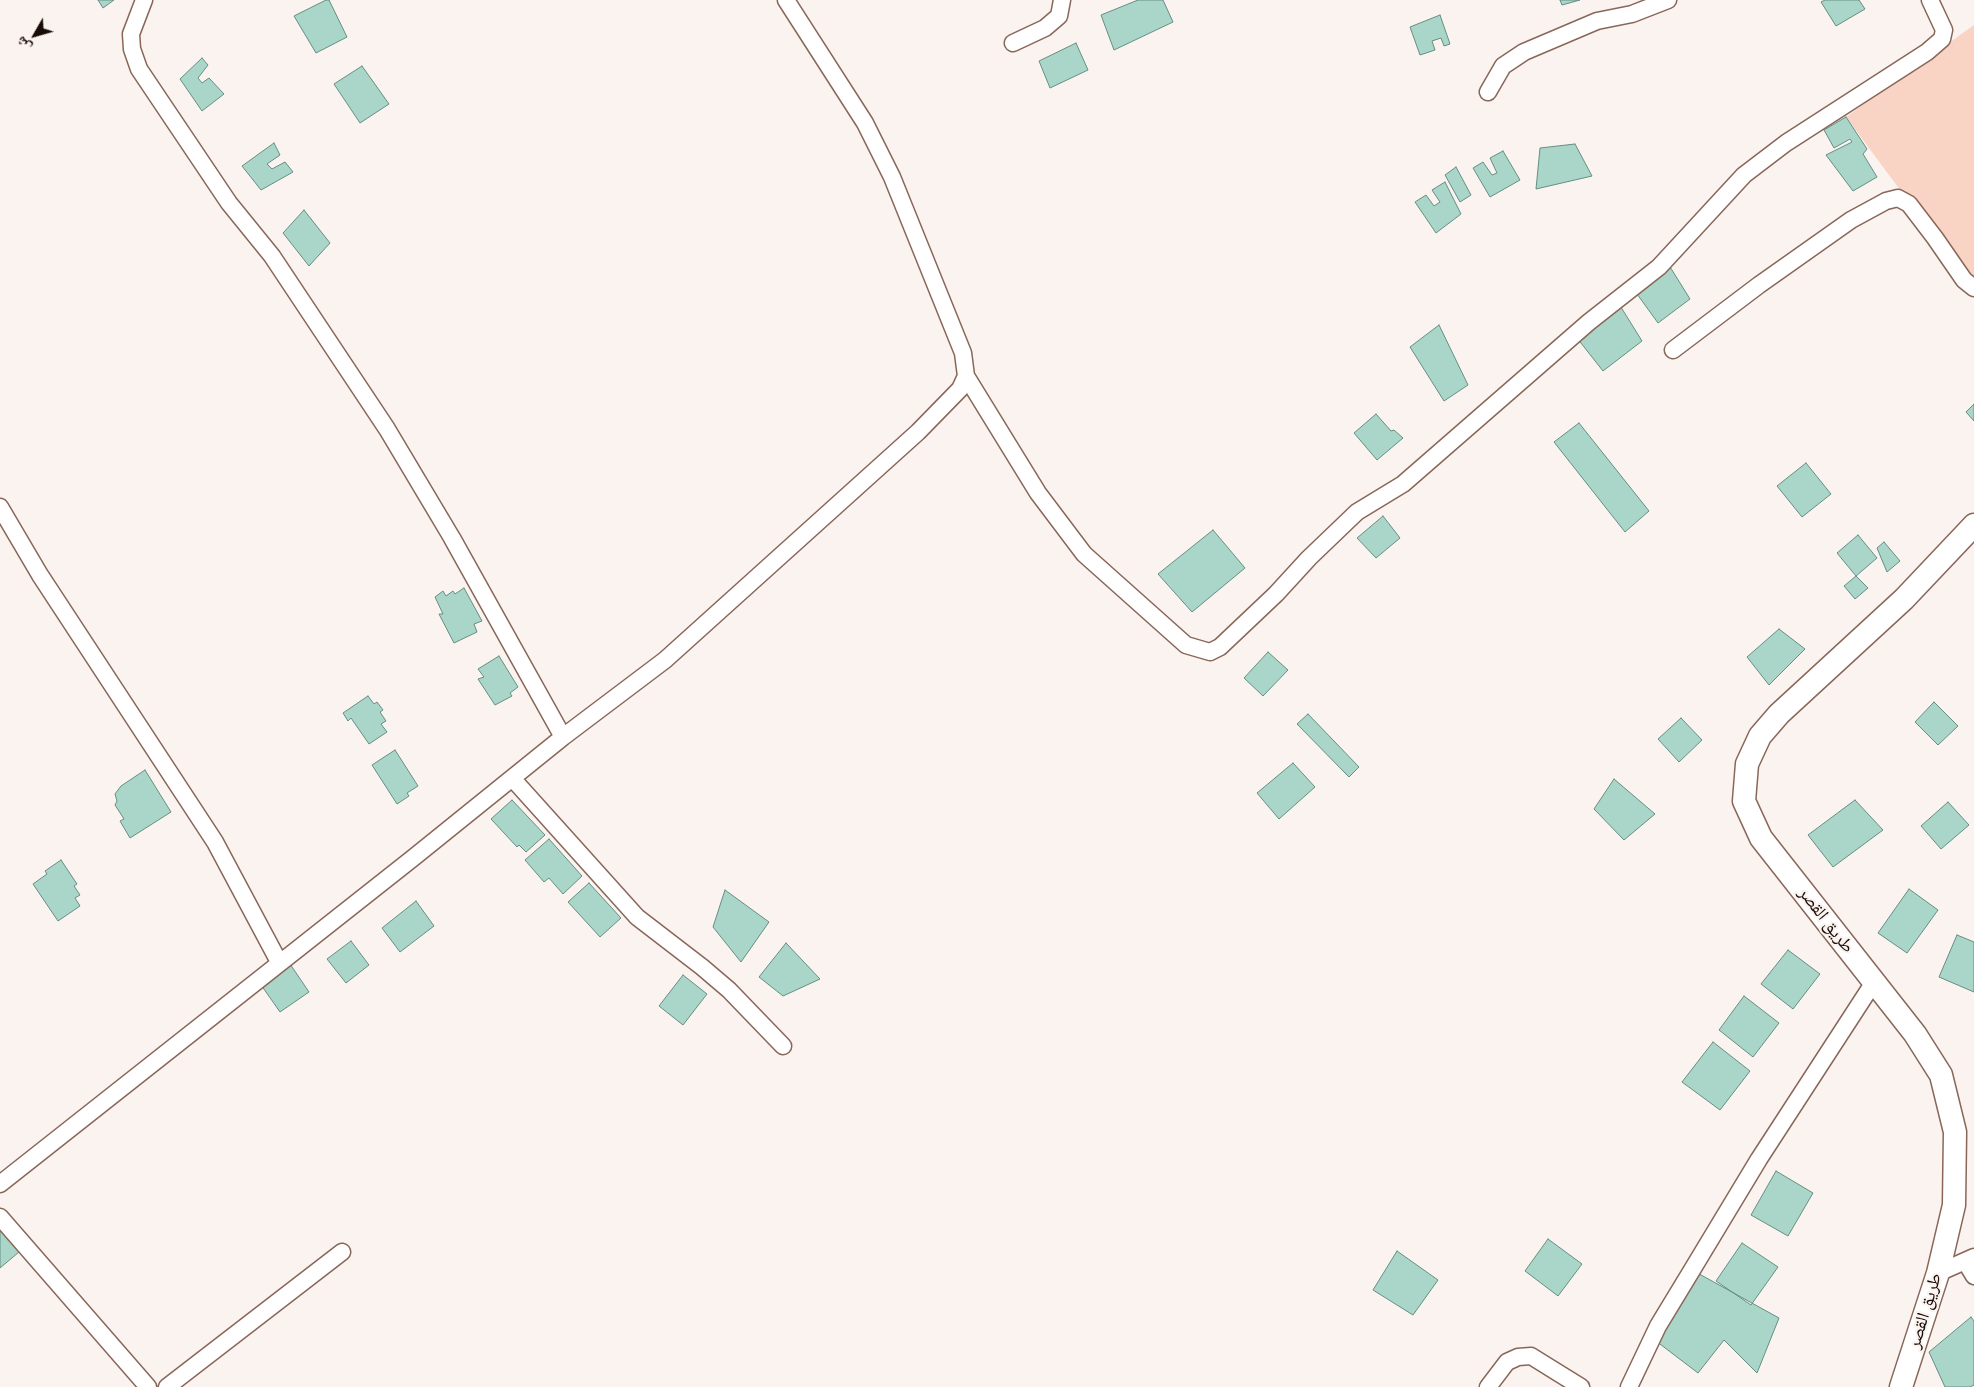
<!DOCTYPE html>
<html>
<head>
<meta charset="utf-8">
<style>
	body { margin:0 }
	#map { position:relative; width:1974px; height:1387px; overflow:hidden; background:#fbf3f0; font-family:Lora,"Noto Naskh Arabic",serif }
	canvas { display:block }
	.north { position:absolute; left:10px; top:10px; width:50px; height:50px; -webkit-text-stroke:4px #fbf3f0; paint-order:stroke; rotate:232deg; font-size:14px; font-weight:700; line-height:20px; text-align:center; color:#1a0d08 }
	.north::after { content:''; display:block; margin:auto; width:18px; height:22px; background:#1a0d08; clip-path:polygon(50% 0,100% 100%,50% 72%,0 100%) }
</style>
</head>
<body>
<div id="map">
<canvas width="1974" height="1387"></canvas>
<div class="north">ش</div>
</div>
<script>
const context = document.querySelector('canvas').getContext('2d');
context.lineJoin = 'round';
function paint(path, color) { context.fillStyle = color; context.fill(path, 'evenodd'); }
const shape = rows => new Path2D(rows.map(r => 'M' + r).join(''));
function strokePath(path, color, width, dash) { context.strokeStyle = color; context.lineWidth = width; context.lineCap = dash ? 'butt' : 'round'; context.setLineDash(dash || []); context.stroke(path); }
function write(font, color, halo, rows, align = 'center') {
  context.font = font + ' Lora,"Noto Naskh Arabic",serif'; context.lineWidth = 4.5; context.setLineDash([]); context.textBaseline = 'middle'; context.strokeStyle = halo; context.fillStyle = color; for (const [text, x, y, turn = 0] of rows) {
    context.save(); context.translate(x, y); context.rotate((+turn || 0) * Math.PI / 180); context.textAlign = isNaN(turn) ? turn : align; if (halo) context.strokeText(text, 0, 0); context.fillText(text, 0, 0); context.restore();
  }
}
paint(shape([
	[1974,25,1974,285,1972,287,1846,117]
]), '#f9d3c3');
const building = shape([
	[98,0,114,0,103,8,98,0],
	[326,0,329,0,347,37,316,53,294,16,326,0],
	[1138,0,1163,0,1173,22,1114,50,1101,15,1138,0],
	[1560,0,1580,0,1562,5,1560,0],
	[1825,0,1859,0,1865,9,1836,26,1821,2,1825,0],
	[1440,15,1450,44,1444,46,1441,38,1432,41,1435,50,1420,55,1410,27,1440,15],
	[1076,43,1088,70,1050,88,1039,61,1076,43],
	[202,58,208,65,198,78,202,83,209,78,224,94,202,111,180,79,202,58],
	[362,66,389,104,360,123,334,84,362,66],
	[1846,117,1867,149,1863,154,1877,177,1853,191,1826,155,1852,142,1850,139,1834,148,1824,130,1846,117],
	[274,143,280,155,267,164,272,169,285,162,293,172,261,190,242,166,274,143],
	[1575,144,1592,176,1536,189,1540,148,1575,144],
	[1503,151,1520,180,1490,197,1473,168,1483,162,1492,175,1497,173,1490,158,1503,151],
	[1456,167,1471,195,1460,202,1445,175,1456,167],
	[1445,182,1461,214,1436,233,1415,202,1426,195,1434,206,1440,202,1432,190,1445,182],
	[304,210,330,243,309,266,283,233,304,210],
	[1667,262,1690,299,1658,323,1637,294,1667,262],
	[1619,304,1642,341,1603,371,1577,338,1619,304],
	[1439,325,1468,385,1444,401,1410,347,1439,325],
	[1974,404,1974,421,1966,412,1974,404],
	[1376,414,1391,431,1394,430,1403,438,1377,460,1354,433,1376,414],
	[1579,423,1649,511,1625,532,1554,442,1579,423],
	[1806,463,1831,494,1802,517,1777,486,1806,463],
	[1383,516,1400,538,1376,558,1357,538,1383,516],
	[1213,530,1245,568,1192,612,1158,574,1213,530],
	[1858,535,1877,558,1856,576,1837,553,1858,535],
	[1884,542,1900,561,1887,572,1877,548,1884,542],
	[1856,576,1868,588,1855,599,1844,586,1856,576],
	[464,588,482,621,474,624,477,632,454,643,439,614,443,614,435,597,443,591,446,596,453,591,455,594,464,588],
	[1779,629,1805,649,1769,685,1747,657,1779,629],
	[1268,652,1288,670,1263,696,1244,678,1268,652],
	[499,656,518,687,510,693,512,696,495,705,478,679,484,677,478,669,499,656],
	[368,696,374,704,377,702,383,710,380,712,386,721,381,724,387,732,369,744,351,718,348,721,343,713,368,696],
	[1934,702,1958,726,1938,745,1915,722,1934,702],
	[1308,714,1359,767,1349,777,1297,724,1308,714],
	[1681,718,1702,740,1679,762,1658,739,1681,718],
	[395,750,418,786,407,793,409,796,397,804,372,765,395,750],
	[1293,763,1315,787,1279,819,1257,793,1293,763],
	[145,770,171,812,130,838,120,821,124,819,115,805,117,801,115,794,121,786,145,770],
	[1614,779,1655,814,1624,840,1594,809,1614,779],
	[512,800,545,835,526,852,519,845,517,847,491,819,512,800],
	[1855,800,1883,830,1833,867,1808,835,1855,800],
	[1948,802,1969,825,1941,849,1921,826,1948,802],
	[549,839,582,876,563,894,549,878,544,882,525,860,549,839],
	[61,860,77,884,74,886,80,895,75,898,80,906,58,921,33,884,47,874,45,871,61,860],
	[589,883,621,918,600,937,568,902,589,883],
	[1909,889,1938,910,1907,953,1878,933,1909,889],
	[725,890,769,922,741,962,713,927,725,890],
	[416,901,434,926,400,952,382,928,416,901],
	[1957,935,1974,942,1974,992,1939,977,1957,935],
	[351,941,369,965,346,983,327,959,351,941],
	[786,943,820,979,783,996,759,977,786,943],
	[1788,950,1820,974,1793,1009,1761,984,1788,950],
	[288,961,309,992,280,1012,259,982,288,961],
	[683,975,707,994,683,1025,659,1006,683,975],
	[1744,996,1779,1023,1753,1057,1719,1030,1744,996],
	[1713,1042,1750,1071,1720,1110,1682,1082,1713,1042],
	[1776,1171,1813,1193,1788,1236,1751,1215,1776,1171],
	[0,1230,19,1252,0,1268,0,1230],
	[1548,1239,1582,1264,1558,1296,1525,1271,1548,1239],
	[1742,1243,1778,1267,1751,1305,1716,1281,1742,1243],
	[1397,1251,1438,1280,1413,1315,1373,1290,1397,1251],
	[1692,1270,1779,1318,1757,1373,1724,1340,1698,1373,1652,1338,1692,1270],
	[1971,1317,1974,1321,1974,1385,1970,1387,1945,1387,1929,1352,1971,1317]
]);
paint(building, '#aad6c9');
strokePath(building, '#648e82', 1);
const street = shape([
	[144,0,131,34,132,49,139,69,229,203,272,256,387,429,452,538,563,737],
	[1013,43,1045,28,1059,16,1062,0],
	[1488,92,1503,66,1524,52,1597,21,1632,14,1668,0],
	[1673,350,1759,285,1851,220,1886,201,1898,198,1909,204,1935,238,1964,280,1974,288],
	[966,376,1038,493,1084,554,1186,645,1210,652,1220,647,1276,594,1309,558,1357,512,1403,484,1589,322,1659,267,1744,175,1786,143,1927,52,1942,39,1944,30,1930,0],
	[0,507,40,575,215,842,279,962],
	[512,778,637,917,702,967,729,990,783,1046],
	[0,1184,413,858,563,737,665,660,918,432,960,389,966,376,963,353,892,177,865,123,786,0],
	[0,1217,148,1387],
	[1965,1261,1974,1276],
	[1938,1273,1974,1257],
	[167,1387,342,1252],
	[1488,1387,1507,1362,1518,1357,1531,1356,1581,1387],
	[1629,1387,1658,1326,1692,1270,1759,1159,1874,982]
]);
const secondary = shape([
	[1901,1387,1938,1273,1954,1205,1955,1132,1941,1075,1915,1034,1761,838,1744,801,1747,764,1760,736,1779,714,1904,599,1974,525]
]);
strokePath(street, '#896758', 19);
strokePath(secondary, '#896758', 25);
strokePath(street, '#fff', 16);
strokePath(secondary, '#fff', 22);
write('18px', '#1a0d08', '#fbf3f0', [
	["طريق القصر",1826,920,52],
	["طريق القصر",1925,1311,-73]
]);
</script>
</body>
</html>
